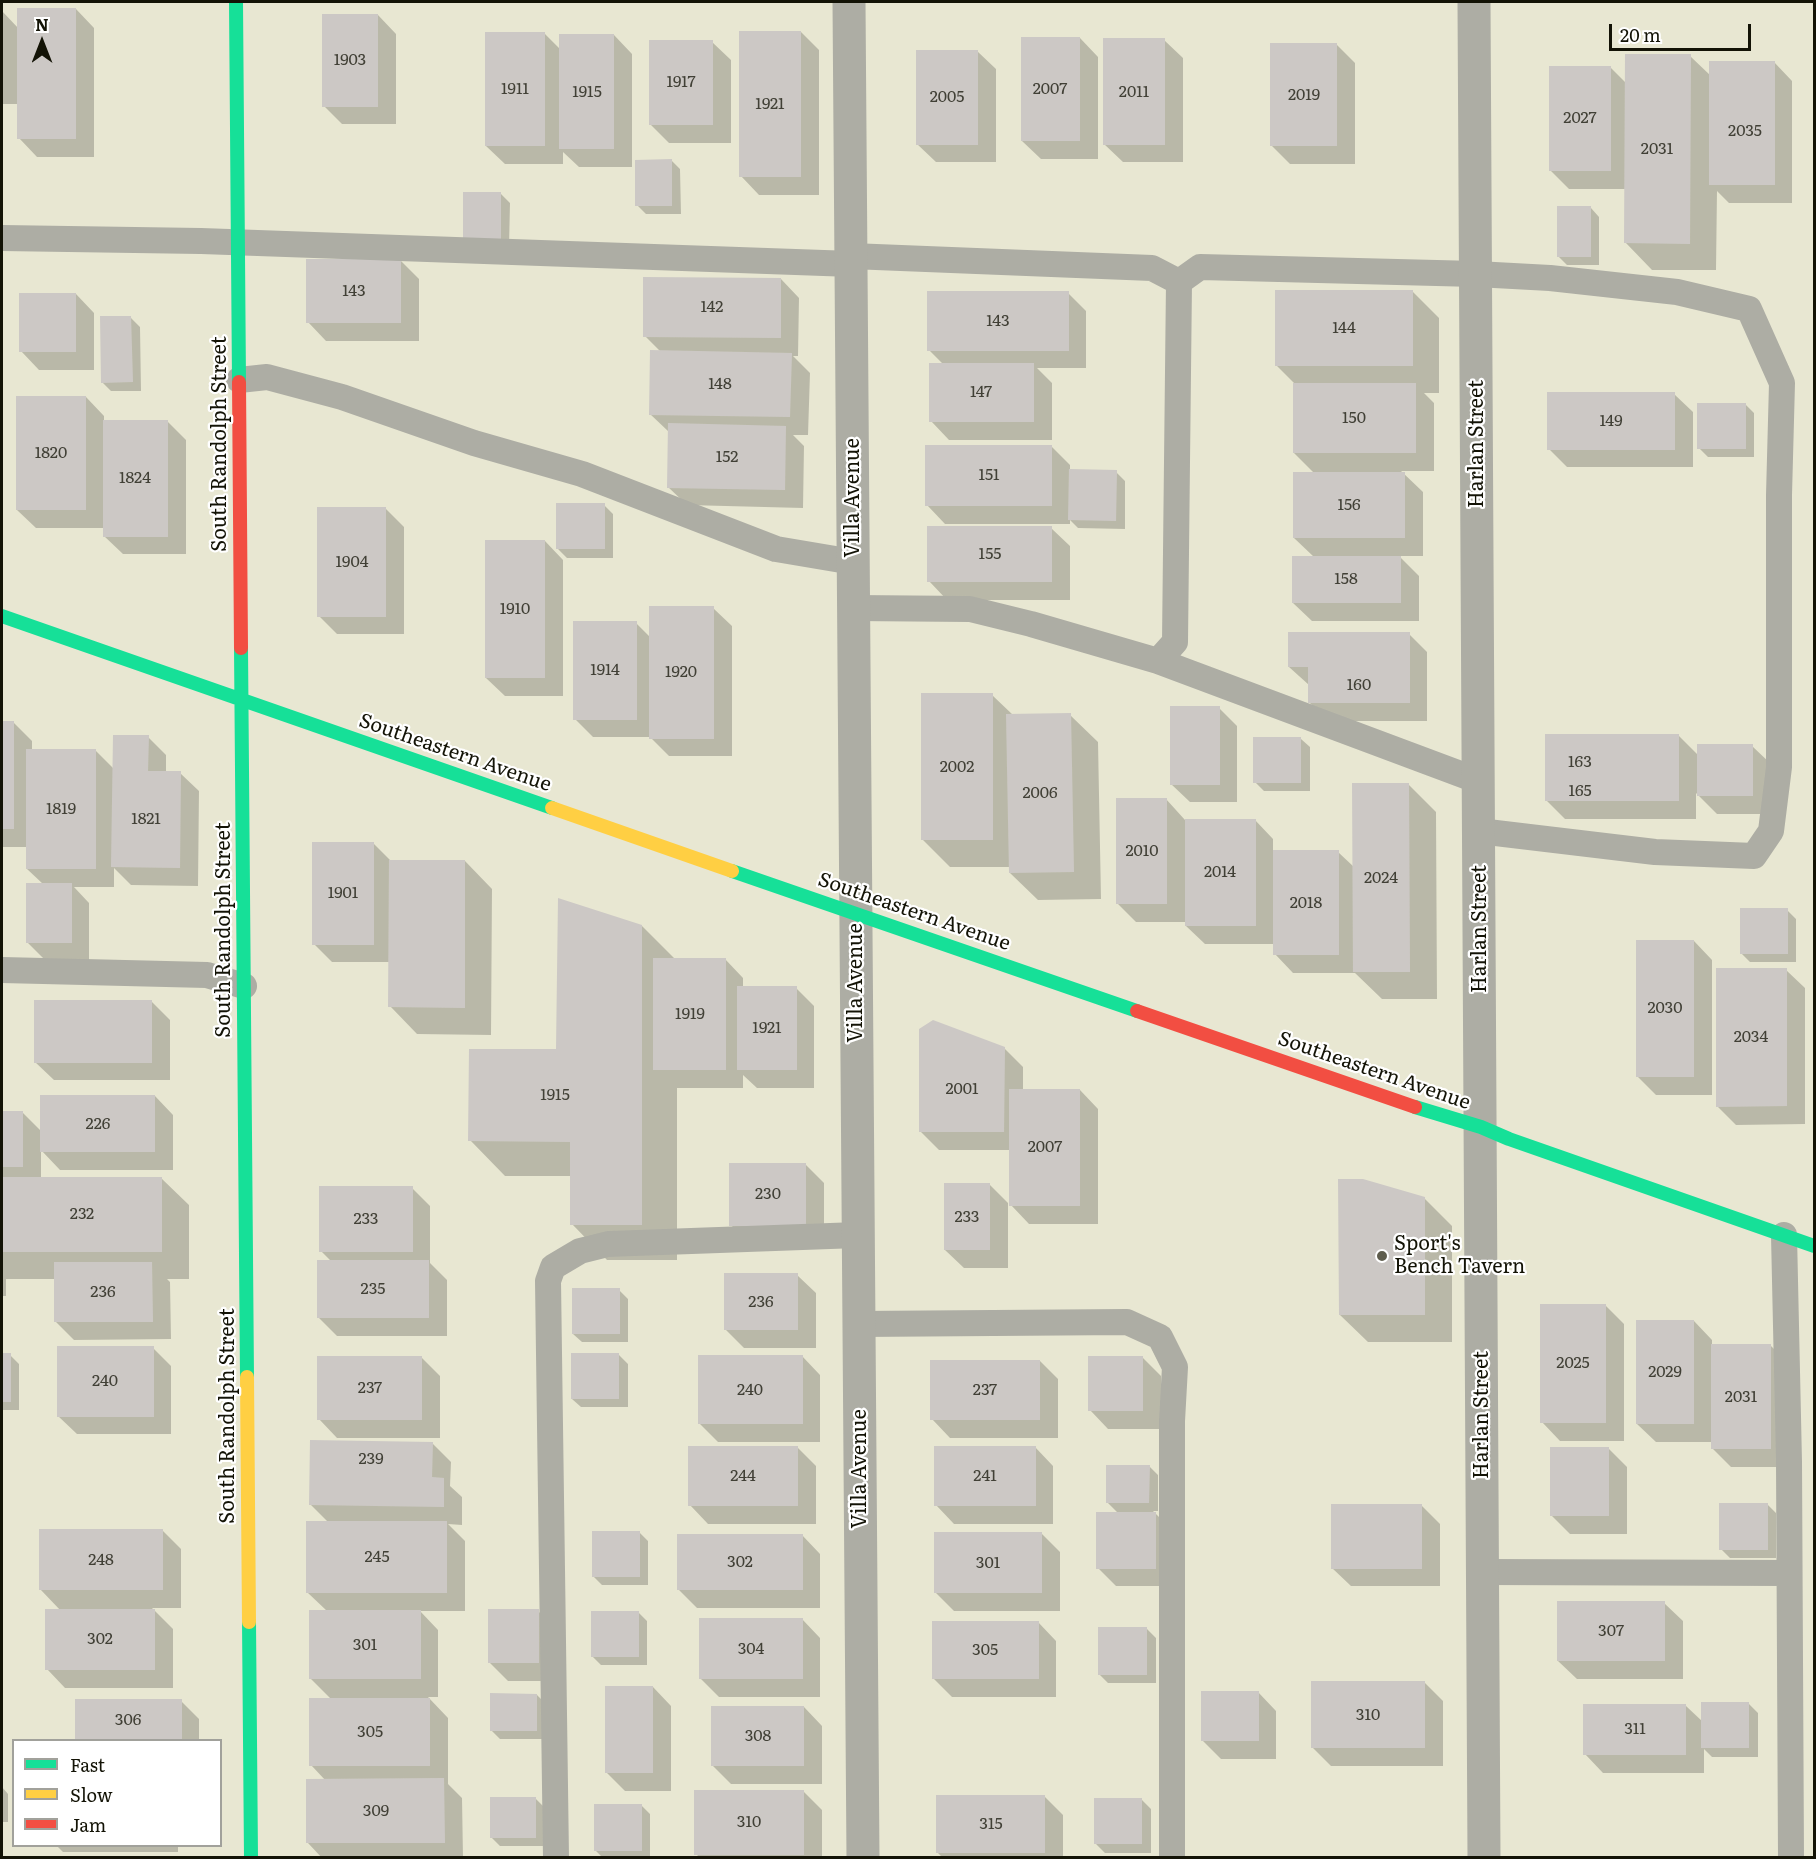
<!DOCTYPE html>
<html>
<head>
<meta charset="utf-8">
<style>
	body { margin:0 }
	#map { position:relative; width:1816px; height:1859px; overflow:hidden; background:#e8e7d2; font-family:Literata,serif }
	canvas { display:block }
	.frame { position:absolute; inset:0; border:3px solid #131306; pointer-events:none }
	.legend { position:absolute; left:12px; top:1739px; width:210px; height:108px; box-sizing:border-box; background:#fff; border:2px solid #a1a19b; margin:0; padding:8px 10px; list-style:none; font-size:18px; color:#131306 }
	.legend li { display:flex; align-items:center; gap:12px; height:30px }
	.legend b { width:30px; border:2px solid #a1a19b }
	.north { position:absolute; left:12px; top:12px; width:60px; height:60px; -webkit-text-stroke:4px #fff; paint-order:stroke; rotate:0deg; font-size:16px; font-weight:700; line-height:24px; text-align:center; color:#131306 }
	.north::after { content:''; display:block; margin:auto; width:21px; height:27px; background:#131306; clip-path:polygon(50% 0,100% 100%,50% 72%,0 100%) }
	.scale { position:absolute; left:1609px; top:24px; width:142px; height:27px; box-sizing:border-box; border:3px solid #131306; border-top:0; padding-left:8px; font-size:18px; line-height:21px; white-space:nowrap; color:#131306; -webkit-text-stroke:4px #fff; paint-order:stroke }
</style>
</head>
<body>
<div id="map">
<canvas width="1816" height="1859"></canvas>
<div class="frame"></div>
<ul class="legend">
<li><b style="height:8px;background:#16e098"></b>Fast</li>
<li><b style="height:8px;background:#ffcf43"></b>Slow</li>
<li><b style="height:8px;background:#f24e42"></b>Jam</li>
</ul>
<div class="north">N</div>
<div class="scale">20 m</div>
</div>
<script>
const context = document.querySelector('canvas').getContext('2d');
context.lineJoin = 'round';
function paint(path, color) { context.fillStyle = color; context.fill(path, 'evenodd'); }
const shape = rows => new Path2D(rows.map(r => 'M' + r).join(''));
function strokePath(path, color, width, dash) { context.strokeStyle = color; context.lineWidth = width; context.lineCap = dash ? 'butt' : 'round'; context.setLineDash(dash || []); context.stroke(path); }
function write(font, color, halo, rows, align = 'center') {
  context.font = font + ' Literata,serif'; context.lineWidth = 4.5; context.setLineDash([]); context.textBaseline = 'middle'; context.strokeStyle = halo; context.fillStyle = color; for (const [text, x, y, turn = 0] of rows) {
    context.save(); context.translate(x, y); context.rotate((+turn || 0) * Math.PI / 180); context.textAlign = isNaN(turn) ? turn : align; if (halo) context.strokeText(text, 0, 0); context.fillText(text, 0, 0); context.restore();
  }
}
paint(shape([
	[76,9,94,28,94,157,37,157,19,138,19,104,2,104,2,11,19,29],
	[378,15,396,34,396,124,342,124,324,106],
	[801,32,819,50,819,195,759,195,741,176],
	[545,34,560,49,614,35,632,54,632,167,579,167,563,152,563,164,505,164,486,146],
	[1080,38,1098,57,1098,159,1041,159,1022,141],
	[1164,40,1183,58,1183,162,1123,162,1104,144],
	[712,42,731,60,731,143,669,143,650,124],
	[1337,45,1355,63,1355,164,1290,164,1272,146],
	[977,51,996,69,996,162,936,162,917,144],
	[1690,56,1711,76,1774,62,1792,81,1792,203,1729,203,1717,191,1716,270,1652,270,1625,242,1626,189,1569,189,1550,170,1611,68,1627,84],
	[671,160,680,169,681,214,646,214,637,205],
	[501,194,510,203,509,247,473,247],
	[1591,208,1599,217,1599,265,1567,265,1558,256],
	[400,260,419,279,419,341,326,341,308,322],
	[781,279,799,298,798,356,793,356,810,373,808,435,793,435,804,446,803,508,687,505,668,487,669,432,650,414,660,351,645,336],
	[1412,291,1439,318,1439,393,1424,393,1434,403,1434,471,1401,471,1423,492,1423,556,1399,556,1419,576,1419,621,1312,621,1293,603,1314,557,1294,538,1315,474,1294,453,1294,383,1277,366],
	[1068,293,1086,311,1086,368,1037,368,1052,383,1052,440,949,440,931,421,944,365,929,350],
	[76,294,94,313,94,370,39,370,21,351],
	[131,318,140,327,141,391,111,391,102,382],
	[1674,394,1693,412,1693,467,1567,467,1549,449],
	[86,397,104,416,104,422,168,422,186,440,186,554,123,554,104,536,104,528,36,528,17,510],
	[1745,404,1754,413,1754,457,1708,457,1699,448],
	[1051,446,1070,465,1070,471,1116,472,1125,481,1125,529,1078,528,1070,520,1070,524,945,524,927,505],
	[604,505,613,514,613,558,567,558,558,549],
	[386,509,404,527,404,634,337,634,319,616],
	[1051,528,1070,546,1070,600,947,600,929,581],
	[545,541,563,560,563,696,505,696,486,678],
	[713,608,732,626,732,756,669,756,650,737,593,737,575,719,636,623,650,637],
	[1409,634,1427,652,1427,721,1327,721,1309,702,1309,685,1289,667],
	[992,695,1013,715,1070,715,1098,742,1101,899,1038,900,1010,873,1010,867,950,867,922,839],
	[1219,708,1237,726,1237,802,1190,802,1171,784],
	[2,723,14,723,32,741,32,750,95,750,114,769,148,737,166,755,166,773,180,773,199,791,198,886,131,885,114,868,114,887,74,887,89,903,89,961,46,961,27,942,43,884,27,869,27,847,2,847],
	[1678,735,1699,756,1752,746,1771,764,1771,814,1717,814,1696,793,1696,819,1565,819,1547,801],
	[1301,739,1310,747,1310,791,1264,791,1255,782],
	[1408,784,1436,812,1437,999,1382,999,1355,973,1293,973,1275,954,1275,944,1205,944,1186,926,1186,922,1136,922,1118,904,1166,799,1185,820,1255,820,1273,839,1273,852,1338,852,1354,867],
	[373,843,391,861,465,861,492,889,491,1035,417,1034,390,1006,390,962,332,962,314,944],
	[1787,910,1796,919,1796,962,1750,962,1741,953],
	[642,926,675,959,725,959,743,978,743,988,796,988,814,1006,814,1088,757,1088,743,1075,743,1088,677,1088,677,1260,607,1260,572,1224,572,1176,505,1176,470,1140,558,1051],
	[1694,941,1712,960,1712,1095,1656,1095,1637,1076],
	[1786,970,1805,988,1805,1124,1736,1125,1717,1106],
	[151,1001,170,1020,170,1080,54,1080,35,1062],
	[1004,1048,1023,1067,1023,1090,1080,1090,1098,1109,1098,1224,1029,1224,1011,1205,1011,1150,939,1150,921,1132],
	[155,1096,173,1115,173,1170,60,1170,41,1150,41,1178,161,1178,189,1205,189,1279,167,1279,170,1282,171,1339,74,1340,56,1322,56,1279,6,1279,6,1296,2,1296,2,1112,22,1112,42,1132],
	[806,1165,824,1183,824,1244,749,1244,731,1225],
	[989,1184,1008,1203,1008,1268,964,1268,945,1250],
	[412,1188,430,1206,430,1263,447,1280,447,1336,337,1336,319,1318,331,1261,321,1251],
	[1424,1198,1452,1226,1452,1342,1368,1342,1340,1315],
	[797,1275,816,1293,816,1348,744,1348,726,1330],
	[619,1290,628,1299,628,1342,582,1342,573,1334],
	[1606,1306,1624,1324,1624,1441,1560,1441,1542,1422],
	[1694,1321,1712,1340,1712,1346,1771,1346,1789,1364,1789,1467,1731,1467,1712,1448,1712,1442,1656,1442,1637,1424],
	[153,1348,171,1366,171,1434,77,1434,58,1416],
	[2,1355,10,1355,19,1364,19,1410,2,1410],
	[619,1355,628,1364,628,1407,581,1407,572,1399],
	[802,1356,820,1375,820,1442,718,1442,700,1424],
	[1142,1357,1161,1376,1161,1429,1108,1429,1090,1410],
	[422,1358,440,1376,440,1438,337,1438,319,1419],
	[1040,1361,1058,1379,1058,1438,950,1438,932,1419],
	[432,1443,451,1462,450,1486,462,1497,462,1525,448,1524,465,1541,465,1611,420,1611,438,1630,438,1697,428,1697,448,1718,448,1784,462,1798,463,1858,322,1858,308,1843,326,1781,311,1765,331,1699,311,1679,327,1611,308,1593,329,1523,311,1505],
	[797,1447,816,1466,816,1524,708,1524,690,1505],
	[1035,1447,1053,1466,1053,1524,954,1524,936,1505],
	[1609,1449,1627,1467,1627,1534,1570,1534,1552,1516],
	[1149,1466,1158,1475,1158,1511,1153,1511,1174,1532,1174,1586,1116,1586,1098,1568,1118,1513,1107,1502],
	[1767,1504,1776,1513,1776,1558,1730,1558,1721,1549],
	[1422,1506,1440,1524,1440,1586,1351,1586,1332,1568],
	[163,1531,181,1549,181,1608,152,1608,173,1629,173,1688,65,1688,47,1669,61,1611,40,1589],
	[639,1532,648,1541,648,1585,602,1585,593,1576],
	[1042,1534,1060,1552,1060,1611,954,1611,936,1593],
	[802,1535,820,1554,820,1608,697,1608,678,1589],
	[1664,1603,1683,1621,1683,1679,1577,1679,1558,1661],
	[538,1611,556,1629,556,1681,508,1681,489,1662],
	[638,1612,647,1621,647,1665,601,1665,592,1656],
	[802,1619,820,1638,820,1697,719,1697,701,1679],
	[1038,1622,1056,1641,1056,1697,952,1697,934,1679],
	[1147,1629,1156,1638,1156,1683,1108,1683,1099,1674],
	[1425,1683,1443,1701,1443,1766,1331,1766,1313,1748],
	[653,1687,671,1706,671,1791,625,1791,606,1772],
	[1258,1692,1276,1711,1276,1759,1221,1759,1203,1741],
	[537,1695,546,1704,546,1739,500,1739,491,1730],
	[76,1701,181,1701,199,1719,199,1740,76,1740],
	[1749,1704,1758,1713,1758,1757,1712,1757,1704,1749,1704,1773,1603,1773,1585,1754,1686,1706,1703,1722],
	[804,1707,822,1726,822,1784,731,1784,712,1765],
	[2,1787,8,1794,8,1822,2,1822],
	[804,1792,822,1810,822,1858,700,1858,696,1854],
	[1045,1797,1063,1815,1063,1858,943,1858,937,1852],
	[535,1798,544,1807,544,1846,500,1846,491,1837],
	[1142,1800,1151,1809,1151,1853,1105,1853,1096,1844],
	[641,1805,650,1814,650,1858,603,1858,595,1850],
	[57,1846,178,1846,178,1852,63,1852]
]), '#0003');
paint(shape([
	[17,8,76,8,76,139,17,139],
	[322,14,378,14,378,107,322,107],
	[739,31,801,31,801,177,739,177],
	[485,32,545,32,545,146,485,146],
	[559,34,614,34,614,149,559,149],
	[1021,37,1080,37,1080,141,1021,141],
	[1103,38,1165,38,1165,145,1103,145],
	[649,40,713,40,713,125,649,125],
	[1270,43,1337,43,1337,146,1270,146],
	[916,50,978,50,978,145,916,145],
	[1625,54,1691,54,1690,244,1624,243],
	[1709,61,1775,61,1775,185,1709,185],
	[1549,66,1611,66,1611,171,1549,171],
	[672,159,672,206,635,206,635,160],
	[463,192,501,192,501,239,463,239],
	[1557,206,1591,206,1591,257,1557,257],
	[306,259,401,259,401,323,306,323],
	[643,277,781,278,781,338,643,337],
	[1275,290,1413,290,1413,366,1275,366],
	[927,291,1069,291,1069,351,927,351],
	[19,293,76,293,76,352,19,352],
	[100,316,131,316,133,382,101,383],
	[650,350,792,353,790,417,649,415],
	[929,363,1034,363,1034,422,929,422],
	[1293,383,1416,383,1416,453,1293,453],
	[1547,392,1675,392,1675,450,1547,450],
	[16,396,86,396,86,510,16,510],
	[1697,403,1746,403,1746,449,1697,449],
	[103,420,168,420,168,537,103,537],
	[668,423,786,426,785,490,667,488],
	[925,445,1052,445,1052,506,925,506],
	[1069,469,1117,470,1116,521,1068,520],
	[1293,472,1405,472,1405,538,1293,538],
	[556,503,605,503,605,549,556,549],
	[317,507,386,507,386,617,317,617],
	[927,526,1052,526,1052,582,927,582],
	[485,540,545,540,545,678,485,678],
	[1292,556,1401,556,1401,603,1292,603],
	[649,606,714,606,714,739,649,739],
	[573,621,637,621,637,720,573,720],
	[1288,632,1410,632,1410,703,1308,703,1308,667,1288,667],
	[921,693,993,693,993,840,921,840],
	[1170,706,1220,706,1220,785,1170,785],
	[1071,713,1074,872,1009,873,1006,714],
	[2,721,14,721,14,829,2,829],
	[1545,734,1679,734,1679,801,1545,801],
	[113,735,149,735,148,771,181,771,180,868,111,867],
	[1253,737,1301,737,1301,783,1253,783],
	[1697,744,1753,744,1753,796,1697,796],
	[26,749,96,749,96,869,26,869],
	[1352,783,1409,783,1410,972,1353,972],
	[1116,798,1167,798,1167,904,1116,904],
	[1185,819,1256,819,1256,926,1185,926],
	[312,842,374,842,374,945,312,945],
	[1273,850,1339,850,1339,955,1273,955],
	[389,860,465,860,465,1008,388,1007],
	[26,883,72,883,72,943,26,943],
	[558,898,642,925,642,1225,570,1225,570,1142,468,1141,469,1049,556,1049],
	[1740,908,1788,908,1788,954,1740,954],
	[1636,940,1694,940,1694,1077,1636,1077],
	[653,958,726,958,726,1070,653,1070],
	[1716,968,1787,968,1787,1106,1716,1107],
	[737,986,797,986,797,1070,737,1070],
	[34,1000,152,1000,152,1063,34,1063],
	[933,1020,1005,1047,1004,1132,919,1132,919,1029],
	[1009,1089,1080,1089,1080,1206,1009,1206],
	[40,1095,155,1095,155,1152,40,1152],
	[2,1111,23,1111,23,1167,2,1167],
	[729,1163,806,1163,806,1226,729,1226],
	[2,1177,162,1177,162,1252,2,1252],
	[1338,1179,1363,1179,1425,1197,1425,1315,1339,1315],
	[944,1183,990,1183,990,1250,944,1250],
	[319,1186,413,1186,413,1252,319,1252],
	[317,1260,429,1260,429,1318,317,1318],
	[54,1262,152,1262,153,1322,54,1322],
	[724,1273,798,1273,798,1330,724,1330],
	[572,1288,620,1288,620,1334,572,1334],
	[1540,1304,1606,1304,1606,1423,1540,1423],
	[1636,1320,1694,1320,1694,1424,1636,1424],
	[1711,1344,1771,1344,1771,1449,1711,1449],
	[57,1346,154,1346,154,1417,57,1417],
	[2,1353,11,1353,11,1402,2,1402],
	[571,1353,619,1353,619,1399,571,1399],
	[698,1355,803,1355,803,1424,698,1424],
	[317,1356,422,1356,422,1420,317,1420],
	[1088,1356,1143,1356,1143,1411,1088,1411],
	[930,1360,1040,1360,1040,1420,930,1420],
	[310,1440,433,1442,432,1477,444,1478,444,1507,309,1505],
	[688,1446,798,1446,798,1506,688,1506],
	[934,1446,1036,1446,1036,1506,934,1506],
	[1550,1447,1609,1447,1609,1516,1550,1516],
	[1106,1465,1150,1465,1149,1503,1106,1503],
	[1719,1503,1768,1503,1768,1550,1719,1550],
	[1331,1504,1422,1504,1422,1569,1331,1569],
	[1096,1512,1156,1512,1156,1569,1096,1569],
	[306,1521,447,1521,447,1593,306,1593],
	[39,1529,163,1529,163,1590,39,1590],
	[592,1531,640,1531,640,1577,592,1577],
	[934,1532,1042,1532,1042,1593,934,1593],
	[677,1534,803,1534,803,1590,677,1590],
	[1557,1601,1665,1601,1665,1661,1557,1661],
	[45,1609,155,1609,155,1670,45,1670],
	[488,1609,539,1609,539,1663,488,1663],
	[309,1610,421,1610,421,1679,309,1679],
	[591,1611,639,1611,639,1657,591,1657],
	[699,1618,803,1618,803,1679,699,1679],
	[932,1621,1039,1621,1039,1679,932,1679],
	[1098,1627,1147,1627,1147,1675,1098,1675],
	[1311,1681,1425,1681,1425,1748,1311,1748],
	[605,1686,653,1686,653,1773,605,1773],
	[1201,1691,1259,1691,1259,1741,1201,1741],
	[490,1693,537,1694,537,1731,490,1731],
	[309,1698,430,1698,430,1766,309,1766],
	[75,1699,182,1699,182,1740,75,1740],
	[1701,1702,1749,1702,1749,1748,1701,1748],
	[1583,1704,1686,1704,1686,1755,1583,1755],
	[711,1706,804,1706,804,1766,711,1766],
	[444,1778,445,1843,306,1843,306,1779],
	[694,1790,804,1790,804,1855,694,1855],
	[936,1795,1045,1795,1045,1853,936,1853],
	[490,1797,536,1797,536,1838,490,1838],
	[1094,1798,1142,1798,1142,1844,1094,1844],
	[594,1804,642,1804,642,1851,594,1851]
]), '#ccc8c5');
strokePath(shape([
	[2,238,201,241,852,264],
	[851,256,1152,268,1179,282],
	[239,380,267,377,342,397,474,443,582,474,776,549,853,562],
	[854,608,970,609,1031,624,1158,661,1175,642,1179,282,1200,267,1476,274,1550,278,1677,292,1749,309,1782,383,1779,495,1779,767,1771,831,1754,856,1655,852,1479,831],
	[1158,661,1479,781],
	[2,970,207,975,244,986],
	[1784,1235,1789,1462,1791,1858],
	[859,1324,1127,1322,1160,1337,1175,1367,1172,1421,1172,1858],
	[1483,1572,1789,1573],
	[556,1858,548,1281,553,1267,580,1251,608,1244,858,1235]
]), '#adada4', 26);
strokePath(shape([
	[849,2,863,1858],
	[1474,2,1484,1858]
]), '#adada4', 33);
strokePath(shape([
	[236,2,239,382],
	[2,616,552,808],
	[241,648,247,1377],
	[732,871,1137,1011],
	[1415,1107,1481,1127,1509,1139,1814,1246],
	[249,1622,251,1858]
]), '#16e098', 14);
strokePath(shape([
	[552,808,732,871],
	[247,1377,249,1622]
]), '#ffcf43', 14);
strokePath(shape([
	[239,382,241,648],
	[1137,1011,1415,1107]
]), '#f24e42', 14);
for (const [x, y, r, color] of [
	[1382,1256,6,"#5e5d4d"]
]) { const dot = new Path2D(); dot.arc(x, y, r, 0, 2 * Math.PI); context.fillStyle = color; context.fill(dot); strokePath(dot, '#fff', 2); }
write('16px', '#414036', null, [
	["1903",350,60],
	["1917",681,82],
	["1911",515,89],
	["2007",1050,89],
	["1915",587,92],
	["2011",1134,92],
	["2019",1304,95],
	["2005",947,97],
	["1921",770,104],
	["2027",1580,118],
	["2035",1745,131],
	["2031",1657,149],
	["143",354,291],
	["142",712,307],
	["143",998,321],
	["144",1344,328],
	["148",720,384],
	["147",981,392],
	["150",1354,418],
	["149",1611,421],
	["1820",51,453],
	["152",727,457],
	["151",989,475],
	["1824",135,478],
	["156",1349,505],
	["155",990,554],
	["1904",352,562],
	["158",1346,579],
	["1910",515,609],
	["1914",605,670],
	["1920",681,672],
	["160",1359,685],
	["163",1580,762],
	["2002",957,767],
	["165",1580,791],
	["2006",1040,793],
	["1819",61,809],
	["1821",146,819],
	["2010",1142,851],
	["2014",1220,872],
	["2024",1381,878],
	["1901",343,893],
	["2018",1306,903],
	["2030",1665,1008],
	["1919",690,1014],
	["1921",767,1028],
	["2034",1751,1037],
	["2001",962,1089],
	["1915",555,1095],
	["226",98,1124],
	["2007",1045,1147],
	["230",768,1194],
	["232",82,1214],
	["233",967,1217],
	["233",366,1219],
	["235",373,1289],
	["236",103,1292],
	["236",761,1302],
	["2025",1573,1363],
	["2029",1665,1372],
	["240",105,1381],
	["237",370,1388],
	["240",750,1390],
	["237",985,1390],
	["2031",1741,1397],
	["239",371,1459],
	["244",743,1476],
	["241",985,1476],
	["245",377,1557],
	["248",101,1560],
	["302",740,1562],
	["301",988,1563],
	["307",1611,1631],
	["302",100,1639],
	["301",365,1645],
	["304",751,1649],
	["305",985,1650],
	["310",1368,1715],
	["306",128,1720],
	["311",1635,1729],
	["305",370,1732],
	["308",758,1736],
	["309",376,1811],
	["310",749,1822],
	["315",991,1824]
]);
write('20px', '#131306', '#fff', [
	["South Randolph Street",220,444,-90],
	["Harlan Street",1477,444,-90],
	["Villa Avenue",853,498,-90],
	["Southeastern Avenue",455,753,19],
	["Southeastern Avenue",914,912,19],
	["Harlan Street",1480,929,-90],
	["South Randolph Street",224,930,-90],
	["Villa Avenue",856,983,-90],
	["Southeastern Avenue",1374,1071,19],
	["Harlan Street",1482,1415,-90],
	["South Randolph Street",228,1416,-90],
	["Villa Avenue",860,1469,-90]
]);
write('20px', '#131306', '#fff', [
	["Sport's",1394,1244],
	["Bench Tavern",1394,1267]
], 'left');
</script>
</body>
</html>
